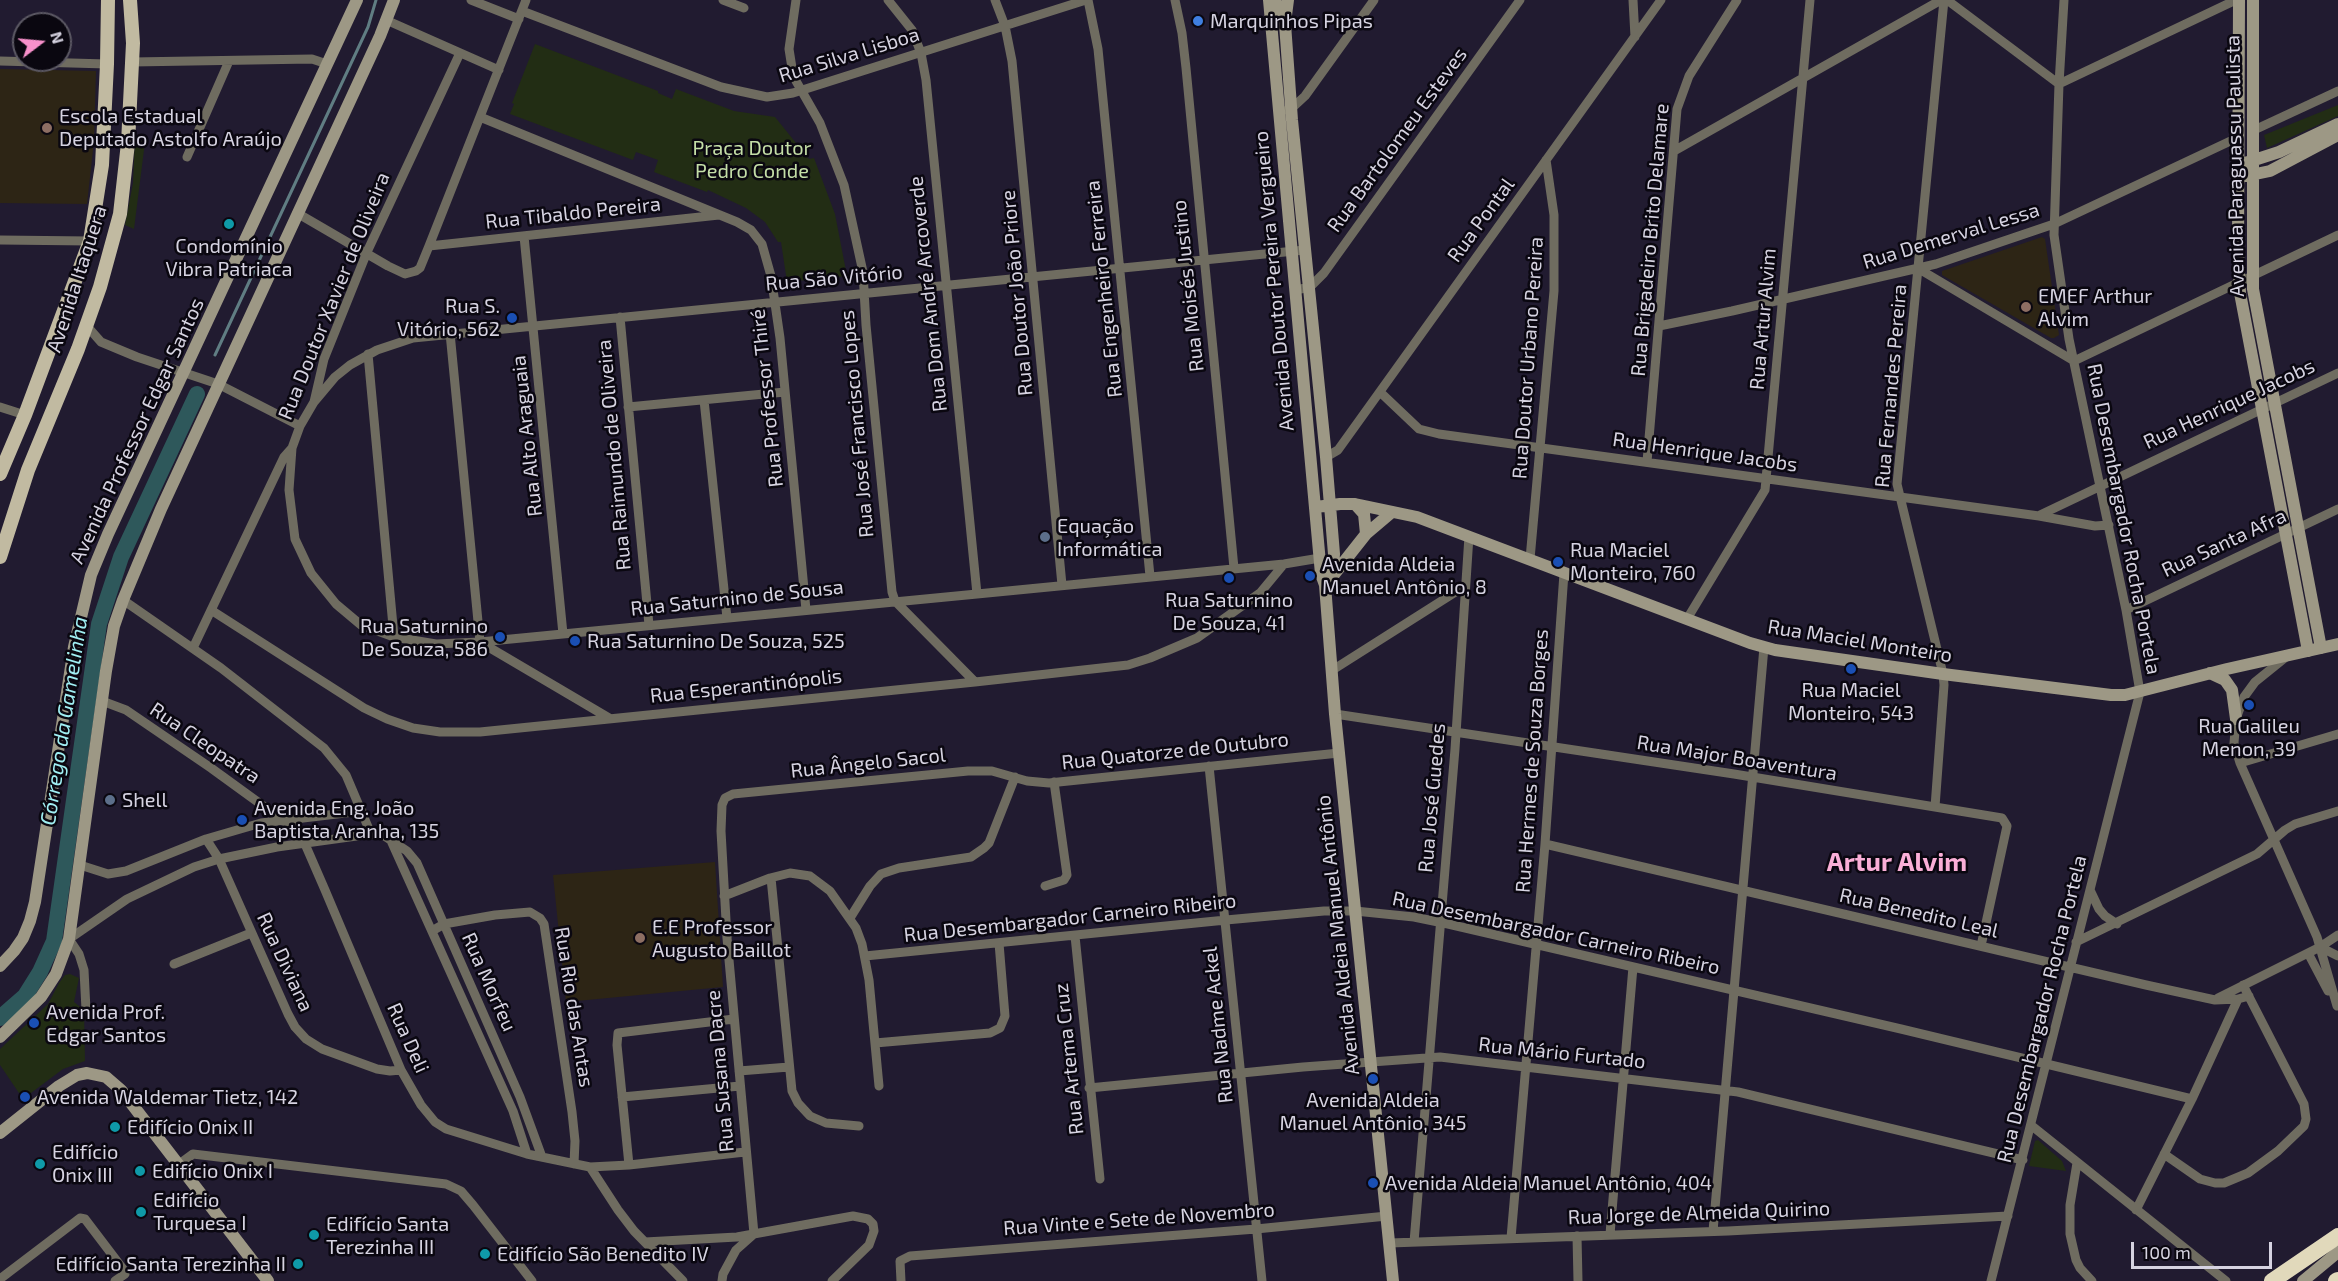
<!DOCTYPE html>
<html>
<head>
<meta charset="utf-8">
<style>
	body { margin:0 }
	#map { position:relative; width:2338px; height:1281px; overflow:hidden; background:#211b30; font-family:"Exo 2",sans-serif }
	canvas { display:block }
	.north { position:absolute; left:12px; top:12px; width:60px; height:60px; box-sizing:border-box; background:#0a0710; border:2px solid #5c5964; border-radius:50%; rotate:74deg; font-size:16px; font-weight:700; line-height:24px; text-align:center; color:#d6d3e1 }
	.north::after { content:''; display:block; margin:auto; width:21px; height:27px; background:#f890cb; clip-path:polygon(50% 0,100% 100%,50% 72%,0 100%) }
	.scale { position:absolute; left:2131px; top:1242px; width:141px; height:27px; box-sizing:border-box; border:3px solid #d6d3e1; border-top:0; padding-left:8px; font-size:18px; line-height:21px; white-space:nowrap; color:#d6d3e1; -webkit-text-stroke:4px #0a0710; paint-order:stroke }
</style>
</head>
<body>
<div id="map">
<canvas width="2338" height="1281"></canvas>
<div class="north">N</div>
<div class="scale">100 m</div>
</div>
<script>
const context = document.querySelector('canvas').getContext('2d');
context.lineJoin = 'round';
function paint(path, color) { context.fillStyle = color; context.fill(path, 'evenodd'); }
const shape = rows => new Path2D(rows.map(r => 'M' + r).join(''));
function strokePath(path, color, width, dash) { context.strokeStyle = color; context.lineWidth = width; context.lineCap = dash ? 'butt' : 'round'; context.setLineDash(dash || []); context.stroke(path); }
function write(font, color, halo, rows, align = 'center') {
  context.font = font + ' "Exo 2",sans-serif'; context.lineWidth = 5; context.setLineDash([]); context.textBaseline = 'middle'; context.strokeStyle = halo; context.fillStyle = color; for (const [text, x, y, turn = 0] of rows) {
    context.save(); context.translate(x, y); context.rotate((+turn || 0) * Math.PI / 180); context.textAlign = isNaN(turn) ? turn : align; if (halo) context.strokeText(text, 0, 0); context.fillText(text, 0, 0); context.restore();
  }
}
paint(shape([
	[0,69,96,71,94,141,87,204,0,203],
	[2042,237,2045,239,2059,335,2054,338,2051,338,1942,275,1942,271],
	[715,862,723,987,566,1002,553,875]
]), '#2d2515');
paint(shape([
	[535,44,658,91,658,93,672,99,676,89,734,111,775,117,809,159,814,158,835,214,847,276,787,282,781,242,778,242,765,222,746,208,708,190,707,192,654,172,658,160,636,152,633,160,510,114,514,104,512,103],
	[2338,105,2338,116,2267,148,2264,135],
	[135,138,145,142,134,229,125,225,133,183],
	[70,974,79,978,74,1002,84,1010,85,1061,63,1069,23,1099,0,1065,0,1049,48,1004,59,983,65,975],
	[2038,1140,2062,1161,2066,1171,2029,1166,2035,1141]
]), '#222d14');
strokePath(shape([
	[215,355,368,27,376,0]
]), '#607d83', 3);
strokePath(shape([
	[0,1018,25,996,40,972,54,941,99,624,121,557,197,394]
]), '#2e585b', 16);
strokePath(shape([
	[471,0,519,19],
	[723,0,744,8],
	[796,0,789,49,792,68,796,81,820,123,844,185,863,272,866,325,892,592,895,601,975,682],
	[888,0,912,30,921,53,926,80,977,594],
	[995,0,1005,26,1012,61,1062,585],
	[1088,0,1098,49,1150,576],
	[1175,0,1182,33,1186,68,1234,568],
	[1633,0,1635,37],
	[1947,0,2059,84,2236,0],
	[522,11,721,87,767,97,793,93,1086,0],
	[386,20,499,70],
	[0,61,107,64],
	[132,62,312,59,327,64],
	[1287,110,1292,108,1305,96,1374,0],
	[480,117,737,222,751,230,762,244,771,276,780,338,806,610],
	[2252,131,2338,91],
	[1674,151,1941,0],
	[187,157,229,61],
	[297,213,388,266,405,274,416,271,420,268,429,246,526,0],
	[524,236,563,634],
	[0,240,90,241],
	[429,246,719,215],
	[1919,269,2074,361],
	[1296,290,1310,287,1324,273,1520,0],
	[620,317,649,625],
	[86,325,101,342,137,357,218,384,300,426],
	[1659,326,1732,311,1936,264,2054,224,2239,137],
	[450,333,480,642,609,718],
	[368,354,394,637],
	[2074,361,2338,235],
	[1380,392,1419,429,1439,434,2039,516,2095,526,2109,525],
	[704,400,727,618],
	[314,402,335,377,350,365,377,350,413,338,1305,250],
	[0,407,25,415],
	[628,407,785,392],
	[292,448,289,490,295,539,311,573,336,604,361,625,394,637,436,644,480,642,977,594,1284,564,1320,558],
	[1326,457,1338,450,1661,0],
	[1647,462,1677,109,1689,76,1737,0],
	[2040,515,2338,373],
	[1530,559,1554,291,1554,215,1546,160],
	[123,600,221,668,324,748,346,775,371,834],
	[211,610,364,708,387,719,413,728,440,732,480,732,975,682,1128,665,1150,658,1197,638,1260,593,1284,564],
	[2126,610,2338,509],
	[1687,619,1765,490,1810,0],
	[193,648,284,457,292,448,300,426,314,402,324,359,367,252,460,53],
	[2286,657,2255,682,2244,697,2236,719,2234,743,2240,763,2317,937,2337,1006],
	[1331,671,1465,586],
	[102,701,126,710,211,768,295,829,305,844,325,890,401,1070,421,1105,435,1122,446,1129,527,1154,590,1167,629,1165,745,1152],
	[1335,714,1734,774,2002,818,2007,826,1981,946],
	[2240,763,2338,734],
	[1209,766,1262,1281],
	[1935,807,1944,685,1943,674,1897,484,1944,0],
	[206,839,219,859,288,1014,295,1027,306,1039,322,1049,377,1069,390,1071,401,1070],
	[392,843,513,1111,527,1154],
	[1545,844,2146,985,2215,1000,2238,999,2249,996],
	[80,865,108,874,126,871,206,839,261,823,362,811],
	[771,878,792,1091,798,1103,810,1116,826,1123,859,1126],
	[1045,886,1064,880,1067,875,1054,782],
	[2090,890,2099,909,2105,916,2117,924],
	[724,896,770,878,790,873,810,876,830,891,856,928,862,944,869,980,879,1086],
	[850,918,870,886,881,874,899,868,971,857,984,848,989,843,1015,777],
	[432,931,444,924,495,915,530,912,540,918,544,924,572,1112,575,1141,574,1164],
	[1075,936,1100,1179],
	[2076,942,2257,854,2285,830,2295,824,2338,811],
	[2320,947,2338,956],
	[2308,953,2328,991],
	[865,956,1226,920,1324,911,1355,911,1414,917,1448,924,1901,1029,2192,1099],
	[174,964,251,933],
	[2218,998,2320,947,2338,935],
	[86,1010,84,970,79,954,69,939,127,899,194,867,219,859,277,847,371,834,383,835,407,851,417,863,520,1097,542,1157],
	[875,1043,990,1033,1000,1028,1005,1016,999,943],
	[739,1071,789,1067],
	[1089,1088,1303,1067,1440,1057,1738,1092,2023,1160],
	[622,1097,740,1086],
	[2032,1126,2226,1281],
	[2164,1154,2200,1179,2215,1183,2224,1183,2248,1173,2278,1151,2304,1126,2306,1119,2304,1104,2243,985],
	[2077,1163,2070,1205,2070,1234,2076,1260,2080,1268,2092,1281],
	[178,1165,193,1154,446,1184,461,1191,473,1205,532,1281],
	[629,1165,617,1045,618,1033,734,1019],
	[590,1167,618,1210,634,1231,683,1281],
	[2136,1210,2192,1099,2238,999],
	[1713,1231,1764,647],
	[1610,1234,1633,967],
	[1577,1236,1578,1281],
	[1511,1238,1545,844,1564,573],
	[645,1242,737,1237,853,1216,868,1219,873,1224,874,1231,869,1245,832,1281],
	[1414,1242,1455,749,1469,536],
	[1390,1243,1728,1231,2008,1216],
	[0,1279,80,1218,85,1219,123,1269,125,1274,115,1281],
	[722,1281,723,1274,736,1250,754,1234,727,938,721,831,722,805,725,798,733,794,968,771,992,771,1027,781,1049,783,1339,753],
	[901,1281,900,1261,910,1256,1256,1229,1387,1216],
	[1991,1281,2140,692,2126,610,2069,339,2054,235,2059,84,2064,0]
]), '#6f6c60', 9);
strokePath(shape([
	[1269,0,1321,574,1325,585,1335,714,1393,1281],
	[1275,0,1285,24,1292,120,1326,457,1334,554,1332,577],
	[2239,0,2238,253,2240,293,2308,651],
	[2253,0,2253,289,2321,648],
	[1285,23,1288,0],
	[2245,163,2279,152,2338,124],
	[2246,176,2270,171,2338,135],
	[1355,504,1364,514,1366,534],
	[1316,507,1340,504,1355,504,1417,517,1750,643,1775,650,1943,674,2111,695,2125,695,2227,669,2338,644],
	[1332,577,1366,534,1392,512],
	[2210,673,2225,680,2232,690,2236,719],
	[0,966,14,951,23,938,30,921,35,902,74,647,91,575,108,534,357,0],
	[0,1037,41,997,56,974,69,939,106,671,114,626,123,600,161,509,380,36,394,0],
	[0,1133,59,1086,77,1075,87,1073,106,1077,121,1090,268,1281],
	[2303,1281,2338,1252]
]), '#9d9885', 12);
strokePath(shape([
	[0,474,25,415,90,241,102,165,107,64,108,0],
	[0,557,28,470,78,349,100,287,120,214,128,143,133,43,130,0]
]), '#c1baa1', 14);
strokePath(shape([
	[2272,1281,2338,1236],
	[2336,1281,2338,1280]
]), '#e1d9bb', 16);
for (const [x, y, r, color] of [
	[1198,21,6,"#3f7fe0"],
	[47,128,6,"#8d6e63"],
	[229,224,6,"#0f9aa8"],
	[2026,307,6,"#8d6e63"],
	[512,318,6,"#1a4fb4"],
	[1045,537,6,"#5c6f8a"],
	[1558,562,6,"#1a4fb4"],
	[1310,576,6,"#1a4fb4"],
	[1229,578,6,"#1a4fb4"],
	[500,637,6,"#1a4fb4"],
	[575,641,6,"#1a4fb4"],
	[1851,669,6,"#1a4fb4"],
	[2249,705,6,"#1a4fb4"],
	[110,800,6,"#5c6f8a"],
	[242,820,6,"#1a4fb4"],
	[640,938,6,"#8d6e63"],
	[34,1023,6,"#1a4fb4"],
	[1373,1079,6,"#1a4fb4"],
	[25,1097,6,"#1a4fb4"],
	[115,1127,6,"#0f9aa8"],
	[40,1164,6,"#0f9aa8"],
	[140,1171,6,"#0f9aa8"],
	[1373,1183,6,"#1a4fb4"],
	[141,1212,6,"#0f9aa8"],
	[314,1235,6,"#0f9aa8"],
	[485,1254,6,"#0f9aa8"],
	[298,1264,6,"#0f9aa8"]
]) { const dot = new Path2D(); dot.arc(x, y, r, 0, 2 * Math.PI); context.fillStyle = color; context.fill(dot); strokePath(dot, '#0a0710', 2); }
write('20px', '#d6d3e1', '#0a0710', [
	["Marquinhos Pipas",1210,21],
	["Escola Estadual",59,116],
	["Deputado Astolfo Araújo",59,139],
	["Condomínio",229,246,"center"],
	["Vibra Patriaca",229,269,"center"],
	["EMEF Arthur",2038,296],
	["Alvim",2038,319],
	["Rua S.",500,306,"right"],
	["Vitório, 562",500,329,"right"],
	["Equação",1057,526],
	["Informática",1057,549],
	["Rua Maciel",1570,550],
	["Monteiro, 760",1570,573],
	["Avenida Aldeia",1322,564],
	["Manuel Antônio, 8",1322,587],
	["Rua Saturnino",1229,600,"center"],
	["De Souza, 41",1229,623,"center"],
	["Rua Saturnino",488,626,"right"],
	["De Souza, 586",488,649,"right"],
	["Rua Saturnino De Souza, 525",587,641],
	["Rua Maciel",1851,690,"center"],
	["Monteiro, 543",1851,713,"center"],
	["Rua Galileu",2249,726,"center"],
	["Menon, 39",2249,749,"center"],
	["Shell",122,800],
	["Avenida Eng. João",254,808],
	["Baptista Aranha, 135",254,831],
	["E.E Professor",652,927],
	["Augusto Baillot",652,950],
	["Avenida Prof.",46,1012],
	["Edgar Santos",46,1035],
	["Avenida Waldemar Tietz, 142",37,1097],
	["Avenida Aldeia",1373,1100,"center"],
	["Manuel Antônio, 345",1373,1123,"center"],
	["Edifício Onix II",127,1127],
	["Edifício",52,1152],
	["Onix III",52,1175],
	["Edifício Onix I",152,1171],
	["Avenida Aldeia Manuel Antônio, 404",1385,1183],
	["Edifício",153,1200],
	["Turquesa I",153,1223],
	["Edifício Santa",326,1224],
	["Terezinha III",326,1247],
	["Edifício São Benedito IV",497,1254],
	["Edifício Santa Terezinha II",286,1264,"right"]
], 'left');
write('20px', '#d6d3e1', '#0a0710', [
	["Rua Silva Lisboa",849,55,-17],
	["Rua Bartolomeu Esteves",1397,140,-54],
	["Avenida Paraguassu Paulista",2235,166,-91],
	["Rua Tibaldo Pereira",573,213,-6],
	["Rua Pontal",1481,220,-54],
	["Rua Demerval Lessa",1951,236,-17],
	["Rua Brigadeiro Brito Delamare",1650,240,-85],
	["Rua São Vitório",834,278,-5],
	["Avenida Itaquera",77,279,-72],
	["Avenida Doutor Pereira Vergueiro",1274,281,-95],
	["Rua Moisés Justino",1188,286,-96],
	["Rua Engenheiro Ferreira",1104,289,-96],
	["Rua Doutor João Priore",1017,293,-95],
	["Rua Dom André Arcoverde",928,294,-96],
	["Rua Doutor Xavier de Oliveira",334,296,-68],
	["Rua Artur Alvim",1763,319,-85],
	["Rua Doutor Urbano Pereira",1528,358,-86],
	["Rua Fernandes Pereira",1891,386,-85],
	["Rua Professor Thiré",767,398,-96],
	["Rua Henrique Jacobs",2229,404,-25],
	["Rua José Francisco Lopes",857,424,-95],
	["Avenida Professor Edgar Santos",137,431,-65],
	["Rua Alto Araguaia",527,436,-96],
	["Rua Henrique Jacobs",1705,452,8],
	["Rua Raimundo de Oliveira",614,455,-95],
	["Rua Desembargador Rocha Portela",2124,519,79],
	["Rua Santa Afra",2224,543,-25],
	["Rua Saturnino de Sousa",737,598,-6],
	["Rua Maciel Monteiro",1860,641,9],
	["Rua Esperantinópolis",746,686,-6],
	["Rua Cleopatra",205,743,34],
	["Rua Quatorze de Outubro",1175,751,-6],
	["Rua Major Boaventura",1737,758,9],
	["Rua Hermes de Souza Borges",1532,761,-86],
	["Rua Ângelo Sacol",868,763,-6],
	["Rua José Guedes",1432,798,-85],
	["Rua Benedito Leal",1919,913,13],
	["Rua Desembargador Carneiro Ribeiro",1070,918,-6],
	["Rua Desembargador Carneiro Ribeiro",1556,933,12],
	["Avenida Aldeia Manuel Antônio",1338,935,-96],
	["Rua Diviana",285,962,65],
	["Rua Morfeu",489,982,66],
	["Rua Rio das Antas",574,1007,81],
	["Rua Desembargador Rocha Portela",2042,1009,-76],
	["Rua Nadme Ackel",1218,1025,-96],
	["Rua Deli",408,1038,66],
	["Rua Mário Furtado",1562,1053,6],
	["Rua Artema Cruz",1069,1059,-96],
	["Rua Susana Dacre",720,1071,-95],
	["Rua Jorge de Almeida Quirino",1699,1213,-2],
	["Rua Vinte e Sete de Novembro",1139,1219,-4]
]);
write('20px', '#c4dea7', '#0a0710', [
	["Praça Doutor",752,148],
	["Pedro Conde",752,171]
]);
write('italic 21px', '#a0eff3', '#0a0710', [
	["Córrego da Gamelinha",64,721,-81]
]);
write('bold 26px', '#faafd7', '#0a0710', [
	["Artur Alvim",1897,862]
]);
</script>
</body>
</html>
